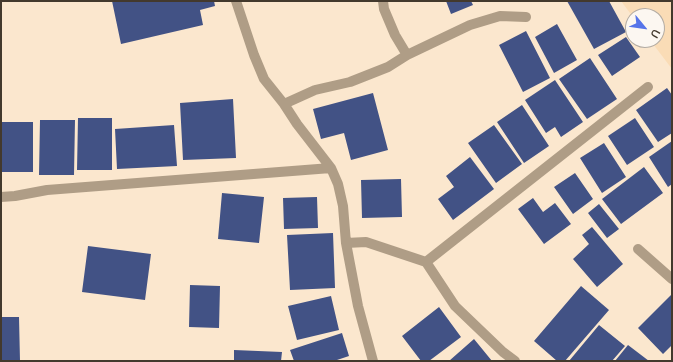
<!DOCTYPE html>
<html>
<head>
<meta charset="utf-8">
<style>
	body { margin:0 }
	#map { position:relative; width:673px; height:362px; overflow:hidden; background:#fbe7ce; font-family:"Nunito Sans",sans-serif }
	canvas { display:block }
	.frame { position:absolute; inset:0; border:2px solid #43392d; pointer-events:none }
	.north { position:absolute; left:625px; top:8px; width:40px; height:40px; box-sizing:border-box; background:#fcf7f1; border:1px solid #b2aba3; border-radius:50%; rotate:119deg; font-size:11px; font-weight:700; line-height:16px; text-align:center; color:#43392d }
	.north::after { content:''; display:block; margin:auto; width:14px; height:18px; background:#5674e9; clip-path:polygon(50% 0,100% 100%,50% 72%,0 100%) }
</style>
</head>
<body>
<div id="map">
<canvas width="673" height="362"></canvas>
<div class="frame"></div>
<div class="north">U</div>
</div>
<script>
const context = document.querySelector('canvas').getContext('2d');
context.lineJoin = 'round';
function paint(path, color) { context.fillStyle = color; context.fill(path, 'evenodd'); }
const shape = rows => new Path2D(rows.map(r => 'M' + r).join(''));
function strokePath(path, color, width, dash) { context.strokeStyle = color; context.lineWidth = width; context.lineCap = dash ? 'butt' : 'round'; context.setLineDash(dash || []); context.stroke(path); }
paint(shape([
	[621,1,672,1,672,69,650,40,657,40,657,16,633,16,633,17]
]), '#fadcb6');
paint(shape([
	[112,1,214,1,215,6,200,10,203,25,121,44],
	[446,1,471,1,473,5,451,14],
	[567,1,609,1,626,32,594,49],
	[557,24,577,60,554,73,535,37],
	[526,31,550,78,523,92,499,45],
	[626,37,640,57,612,76,598,55],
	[590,58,617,99,587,119,559,79],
	[555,80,583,122,561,137,555,127,546,133,525,100],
	[667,88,672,95,672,133,658,142,636,110],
	[373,93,388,150,351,160,344,133,321,139,313,109],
	[233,99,236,158,183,160,180,103],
	[522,105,549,146,524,163,497,122],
	[78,118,112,118,112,170,77,170],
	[635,118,654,147,627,165,608,136],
	[40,120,75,120,74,175,39,175],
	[1,122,33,122,33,172,1,172],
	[174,125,177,166,117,169,115,129],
	[494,125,522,164,496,183,468,143],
	[672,141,672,184,668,187,649,157],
	[604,143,626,177,602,193,580,158],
	[470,157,494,189,453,220,438,199,454,187,446,176],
	[644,167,663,193,621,224,602,199],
	[575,173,593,199,573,214,554,187],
	[401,179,402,217,362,218,361,180],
	[222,193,264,197,259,243,218,239],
	[317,197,318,228,284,229,283,198],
	[533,198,543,212,555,203,571,224,544,244,518,209],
	[599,204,619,229,607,238,588,213],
	[592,227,623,264,597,287,573,259,589,244,582,235],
	[333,233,335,288,290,290,287,235],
	[88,246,151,254,145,300,82,292],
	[190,285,220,286,219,328,189,327],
	[581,286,609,310,565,361,557,361,534,341],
	[672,294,672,345,663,354,638,328],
	[331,296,339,330,297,340,288,306],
	[439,307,461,337,429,361,421,361,402,336],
	[1,317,19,317,20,361,1,361],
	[599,325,625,346,612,361,569,361],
	[342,333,349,356,334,361,294,361,290,350],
	[474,339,492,361,449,361],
	[628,345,649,361,615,361],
	[234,350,282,352,281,361,234,361]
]), '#425285');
strokePath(shape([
	[236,1,254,55,264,79,284,104,297,124,331,168,338,184,343,206,346,243,358,306,373,361],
	[383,1,384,9,395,35,407,55],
	[284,104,315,90,350,82,388,67,407,55,470,25,500,16,526,17],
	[1,197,15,196,47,190,331,168],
	[346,243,366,242,426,262,455,306,503,352,515,361],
	[638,249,672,279],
	[426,262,648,87]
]), '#af9d86', 10);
</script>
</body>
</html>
